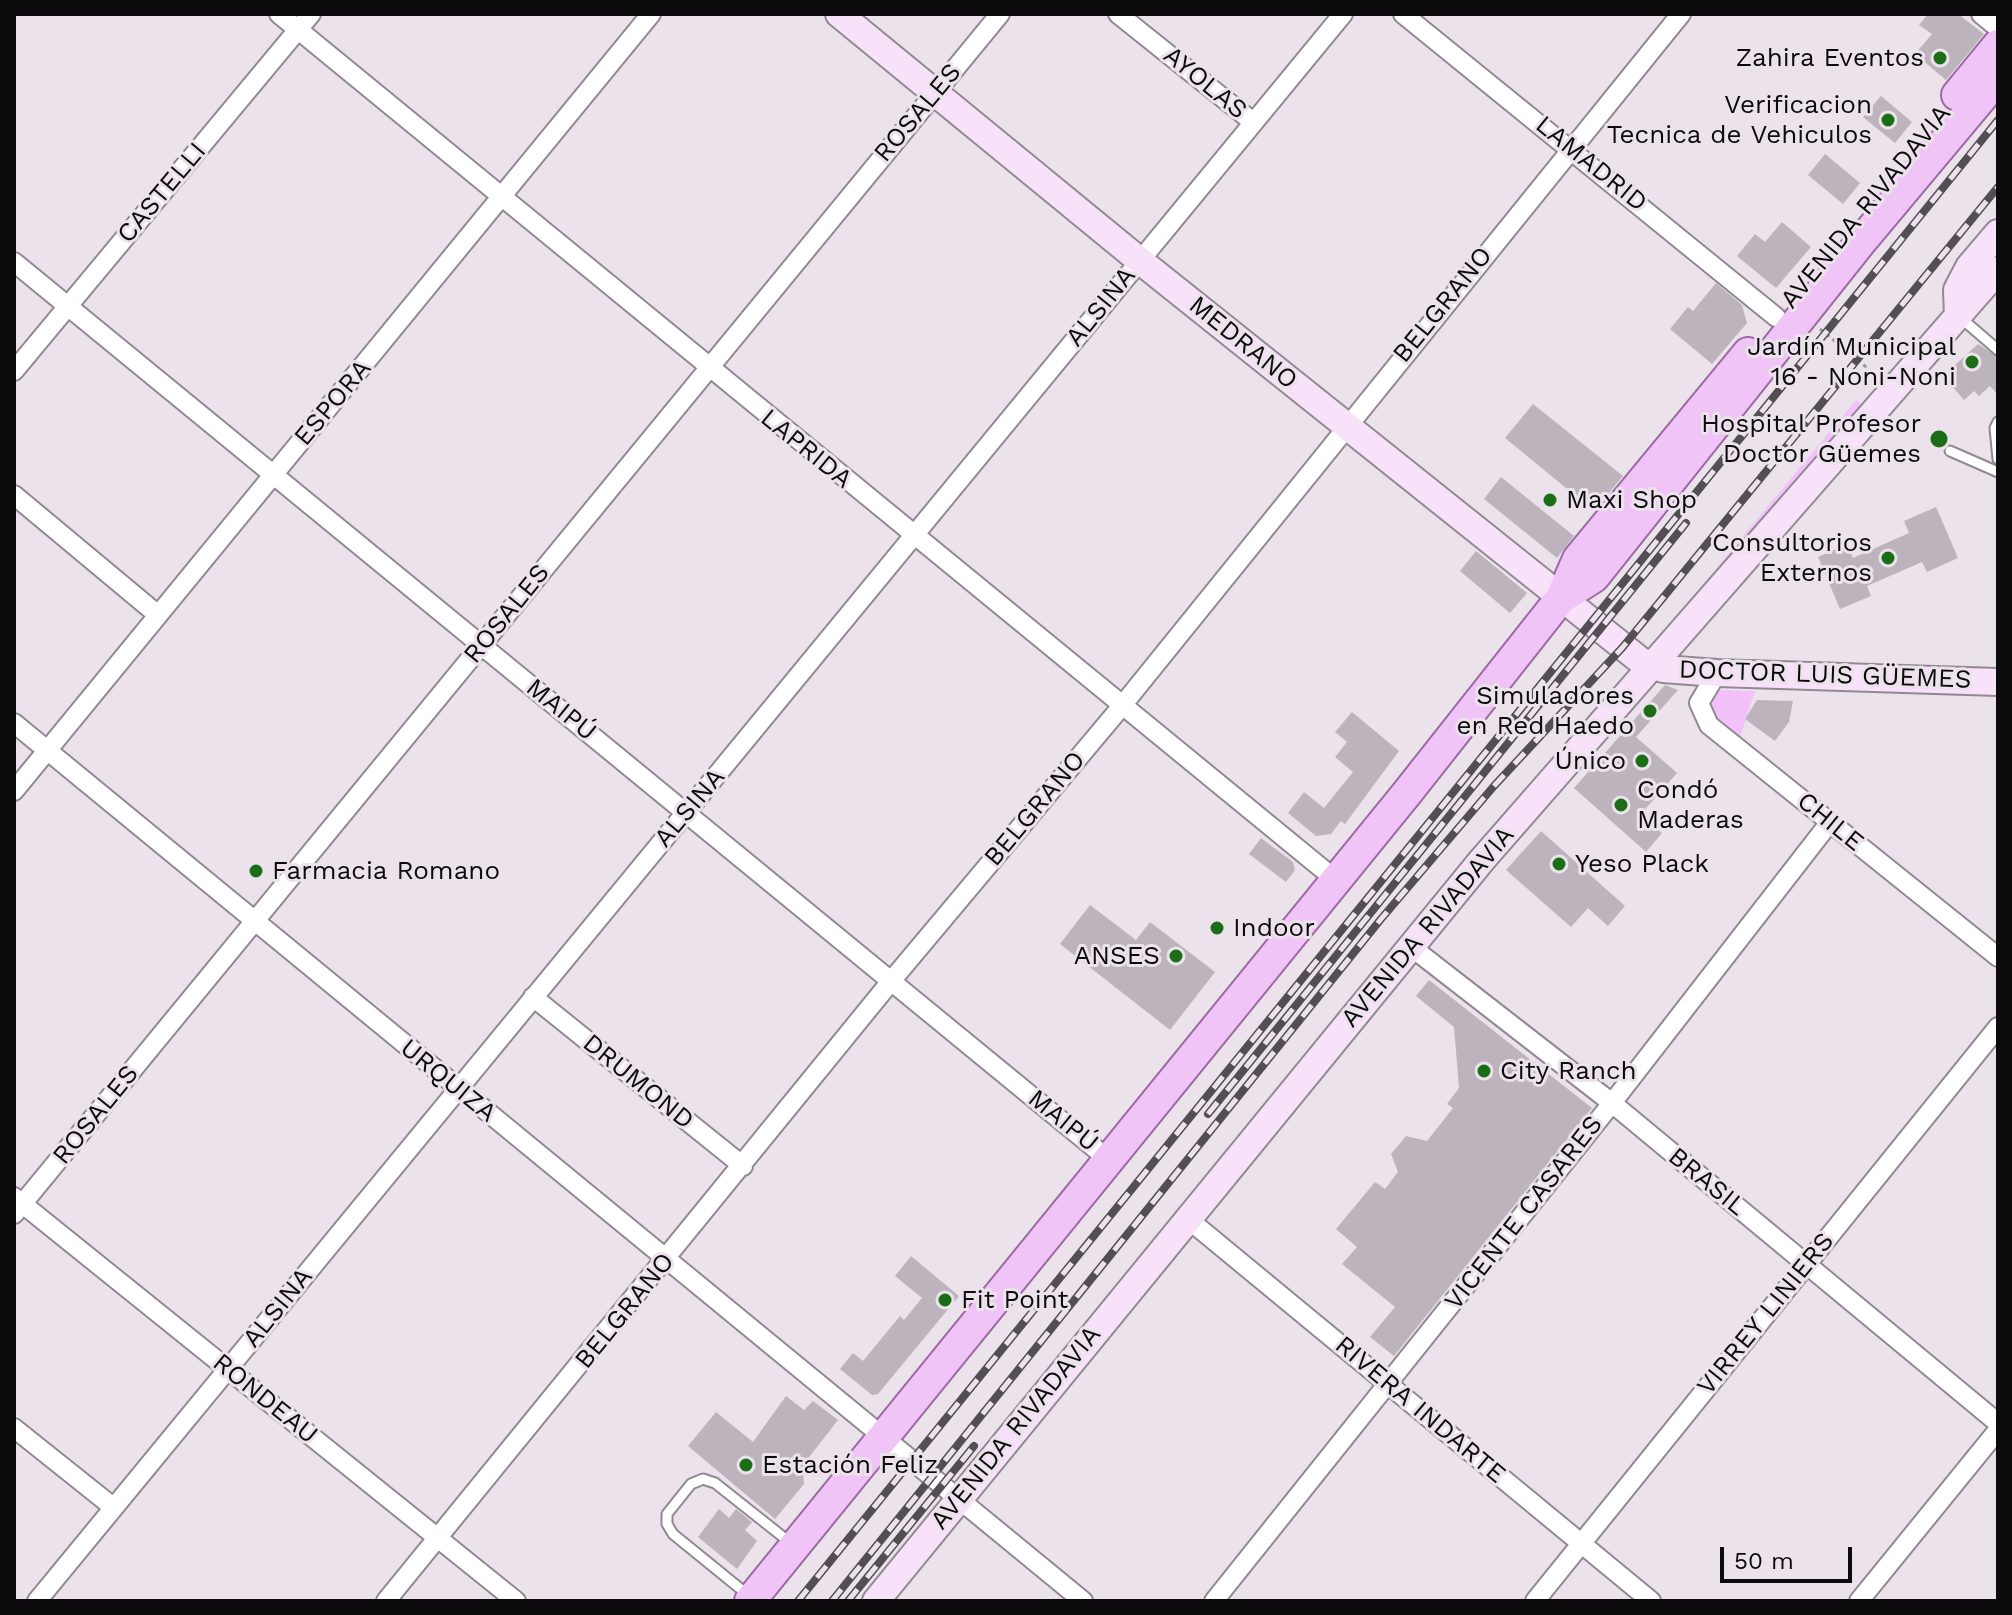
<!DOCTYPE html>
<html>
<head>
<meta charset="utf-8">
<style>
	body { margin:0 }
	#map { position:relative; width:2012px; height:1615px; overflow:hidden; background:#ebe2ec; font-family:"Work Sans",sans-serif }
	canvas { display:block }
	.frame { position:absolute; inset:0; border:16px solid #0d0a0d; pointer-events:none }
	.scale { position:absolute; left:1720px; top:1547px; width:132px; height:36px; box-sizing:border-box; border:4px solid #0d0a0d; border-top:0; padding-left:10px; font-size:24px; line-height:28px; white-space:nowrap; color:#0d0a0d; -webkit-text-stroke:6px #ebe2ec; paint-order:stroke }
</style>
</head>
<body>
<div id="map">
<canvas width="2012" height="1615"></canvas>
<div class="frame"></div>
<div class="scale">50 m</div>
</div>
<script>
const context = document.querySelector('canvas').getContext('2d');
context.lineJoin = 'round';
function paint(path, color) { context.fillStyle = color; context.fill(path, 'evenodd'); }
const shape = rows => new Path2D(rows.map(r => 'M' + r).join(''));
function strokePath(path, color, width, dash) { context.strokeStyle = color; context.lineWidth = width; context.lineCap = dash ? 'butt' : 'round'; context.setLineDash(dash || []); context.stroke(path); }
function write(font, color, halo, rows, align = 'center') {
  context.font = font + ' "Work Sans",sans-serif'; context.lineWidth = 6; context.setLineDash([]); context.textBaseline = 'middle'; context.strokeStyle = halo; context.fillStyle = color; for (const [text, x, y, turn = 0] of rows) {
    context.save(); context.translate(x, y); context.rotate((+turn || 0) * Math.PI / 180); context.textAlign = isNaN(turn) ? turn : align; if (halo) context.strokeText(text, 0, 0); context.fillText(text, 0, 0); context.restore();
  }
}
paint(shape([
	[1856,400,1865,407,1688,608,1692,598],
	[1719,690,1755,691,1740,737,1708,709,1713,694]
]), '#f2c1f9');
paint(shape([
	[1928,14,1958,14,1984,34,1946,80,1915,54,1932,34,1919,25],
	[1881,96,1912,122,1895,143,1863,117],
	[1825,154,1860,183,1843,204,1808,175],
	[1782,222,1811,247,1776,288,1737,256,1755,234,1765,242],
	[1716,283,1742,305,1747,323,1712,364,1670,329,1688,307,1693,311],
	[1978,344,1998,357,1998,395,1990,386,1979,396,1974,391,1964,400,1943,376],
	[1533,404,1623,476,1594,511,1505,438],
	[1501,477,1574,536,1557,558,1484,499],
	[1936,507,1958,558,1927,572,1922,562,1867,586,1871,596,1840,609,1818,557,1847,544,1853,558,1909,533,1904,521],
	[1476,551,1527,593,1510,613,1460,571],
	[1665,685,1678,690,1636,737,1677,773,1640,815,1662,833,1646,852,1574,788],
	[1757,700,1793,701,1789,722,1775,741,1745,719],
	[1352,712,1399,751,1345,824,1341,821,1331,834,1316,836,1288,813,1304,792,1324,808,1353,772,1335,757,1347,742,1335,732],
	[1541,831,1625,906,1608,926,1588,908,1571,927,1506,870],
	[1261,838,1293,862,1295,870,1286,882,1249,854],
	[1090,905,1136,940,1150,922,1215,972,1170,1030,1060,944],
	[1429,980,1592,1108,1394,1356,1370,1337,1395,1307,1342,1264,1357,1247,1336,1229,1375,1182,1385,1189,1398,1172,1391,1154,1406,1136,1427,1141,1453,1108,1447,1104,1459,1088,1454,1027,1416,996],
	[911,1256,959,1296,878,1394,872,1395,840,1369,853,1353,863,1361,900,1316,904,1320,922,1298,895,1276],
	[786,1396,804,1410,813,1401,838,1420,810,1456,803,1471,804,1484,775,1519,688,1446,716,1412,753,1442],
	[719,1509,729,1518,736,1509,752,1522,745,1530,757,1541,737,1569,698,1537]
]), '#bcb3bd');
const lane = shape([
	[1961,318,1998,350],
	[1998,422,1995,428,1998,459],
	[1950,451,1998,472],
	[748,1595,673,1534,667,1524,667,1514,691,1484,703,1479,715,1483,792,1544]
]);
const street = shape([
	[279,14,1336,880],
	[1118,14,1253,122],
	[1403,14,1776,317],
	[1981,14,1998,28],
	[14,262,1108,1159],
	[14,371,311,14],
	[14,495,158,615],
	[1717,673,1699,703,1709,725,1998,957],
	[14,723,1083,1601],
	[14,791,651,14],
	[1410,946,1612,1103,1998,1423],
	[533,997,743,1166],
	[14,1197,516,1601],
	[14,1214,1000,14],
	[1188,1219,1651,1601],
	[14,1428,113,1507],
	[37,1601,1343,14],
	[386,1601,892,980,1121,707,1681,14],
	[1214,1601,1612,1103,1830,822],
	[1535,1601,1998,1027],
	[1859,1601,1998,1430]
]);
const secondary = shape([
	[839,14,1139,260,1641,661,1663,669,1717,673,1998,682],
	[1958,316,1957,290,1969,267,1998,233],
	[876,1601,1482,860,1998,270]
]);
const primary = shape([
	[1957,95,1998,45],
	[1561,598,1578,559,1748,353],
	[750,1601,1407,793,1561,598,1594,577,1864,238,1998,78]
]);
strokePath(lane, '#918992', 13);
strokePath(street, '#918992', 22);
strokePath(secondary, '#918992', 30);
strokePath(primary, '#9a6aa1', 34);
strokePath(shape([
	[1820,329,1876,375]
]), '#9c969d', 3, [4, 4]);
strokePath(lane, '#fff', 9);
strokePath(street, '#fff', 18);
strokePath(secondary, '#f8e2fa', 26);
strokePath(primary, '#f0c4f6', 30);
const rail = shape([
	[1208,1114,1686,523],
	[798,1601,1998,120],
	[832,1601,1381,919,1494,786,1622,648,1998,187],
	[848,1601,974,1446]
]);
strokePath(rail, '#534e53', 8);
strokePath(rail, '#ebe2ec', 5, [15]);
for (const [x, y, r, color] of [
	[1940,58,8,"#1b6e16"],
	[1888,120,8,"#1b6e16"],
	[1972,362,8,"#1b6e16"],
	[1939,439,10,"#1b6e16"],
	[1550,500,8,"#1b6e16"],
	[1888,558,8,"#1b6e16"],
	[1650,711,8,"#1b6e16"],
	[1642,761,8,"#1b6e16"],
	[1621,805,8,"#1b6e16"],
	[1559,864,8,"#1b6e16"],
	[256,871,8,"#1b6e16"],
	[1217,928,8,"#1b6e16"],
	[1176,956,8,"#1b6e16"],
	[1484,1071,8,"#1b6e16"],
	[945,1300,8,"#1b6e16"],
	[746,1465,8,"#1b6e16"]
]) { const dot = new Path2D(); dot.arc(x, y, r, 0, 2 * Math.PI); context.fillStyle = color; context.fill(dot); strokePath(dot, '#ebe2ec', 3); }
write('26px', '#0d0a0d', '#ebe2ec', [
	["Zahira Eventos",1924,58],
	["Verificacion",1872,105],
	["Tecnica de Vehiculos",1872,135],
	["Jardín Municipal",1956,347],
	["16 - Noni-Noni",1956,377],
	["Hospital Profesor",1921,424],
	["Doctor Güemes",1921,454],
	["Maxi Shop",1566,500,"left"],
	["Consultorios",1872,543],
	["Externos",1872,573],
	["Simuladores",1634,696],
	["en Red Haedo",1634,726],
	["Único",1626,761],
	["Condó",1637,790,"left"],
	["Maderas",1637,820,"left"],
	["Yeso Plack",1575,864,"left"],
	["Farmacia Romano",272,871,"left"],
	["Indoor",1233,928,"left"],
	["ANSES",1160,956],
	["City Ranch",1500,1071,"left"],
	["Fit Point",961,1300,"left"],
	["Estación Feliz",762,1465,"left"]
], 'right');
write('26px', '#0d0a0d', '#ebe2ec', [
	["AYOLAS",1205,83,39],
	["ROSALES",918,113,-50],
	["LAMADRID",1591,164,39],
	["CASTELLI",162,193,-50],
	["AVENIDA RIVADAVIA",1866,207,-51],
	["BELGRANO",1443,305,-51],
	["ALSINA",1101,307,-51],
	["MEDRANO",1243,343,39],
	["ESPORA",333,403,-50],
	["LAPRIDA",806,449,39],
	["ROSALES",507,614,-51],
	["DOCTOR LUIS GÜEMES",1825,675,2],
	["MAIPÚ",561,710,39],
	["ALSINA",690,808,-50],
	["BELGRANO",1035,809,-50],
	["CHILE",1830,822,39],
	["AVENIDA RIVADAVIA",1428,927,-50],
	["URQUIZA",448,1081,39],
	["DRUMOND",638,1082,39],
	["ROSALES",96,1115,-51],
	["MAIPÚ",1063,1121,39],
	["BRASIL",1707,1182,39],
	["VICENTE CASARES",1524,1213,-52],
	["ALSINA",278,1308,-51],
	["BELGRANO",625,1311,-51],
	["VIRREY LINIERS",1766,1314,-51],
	["RONDEAU",265,1399,39],
	["RIVERA INDARTE",1420,1410,40],
	["AVENIDA RIVADAVIA",1016,1428,-51]
]);
</script>
</body>
</html>
